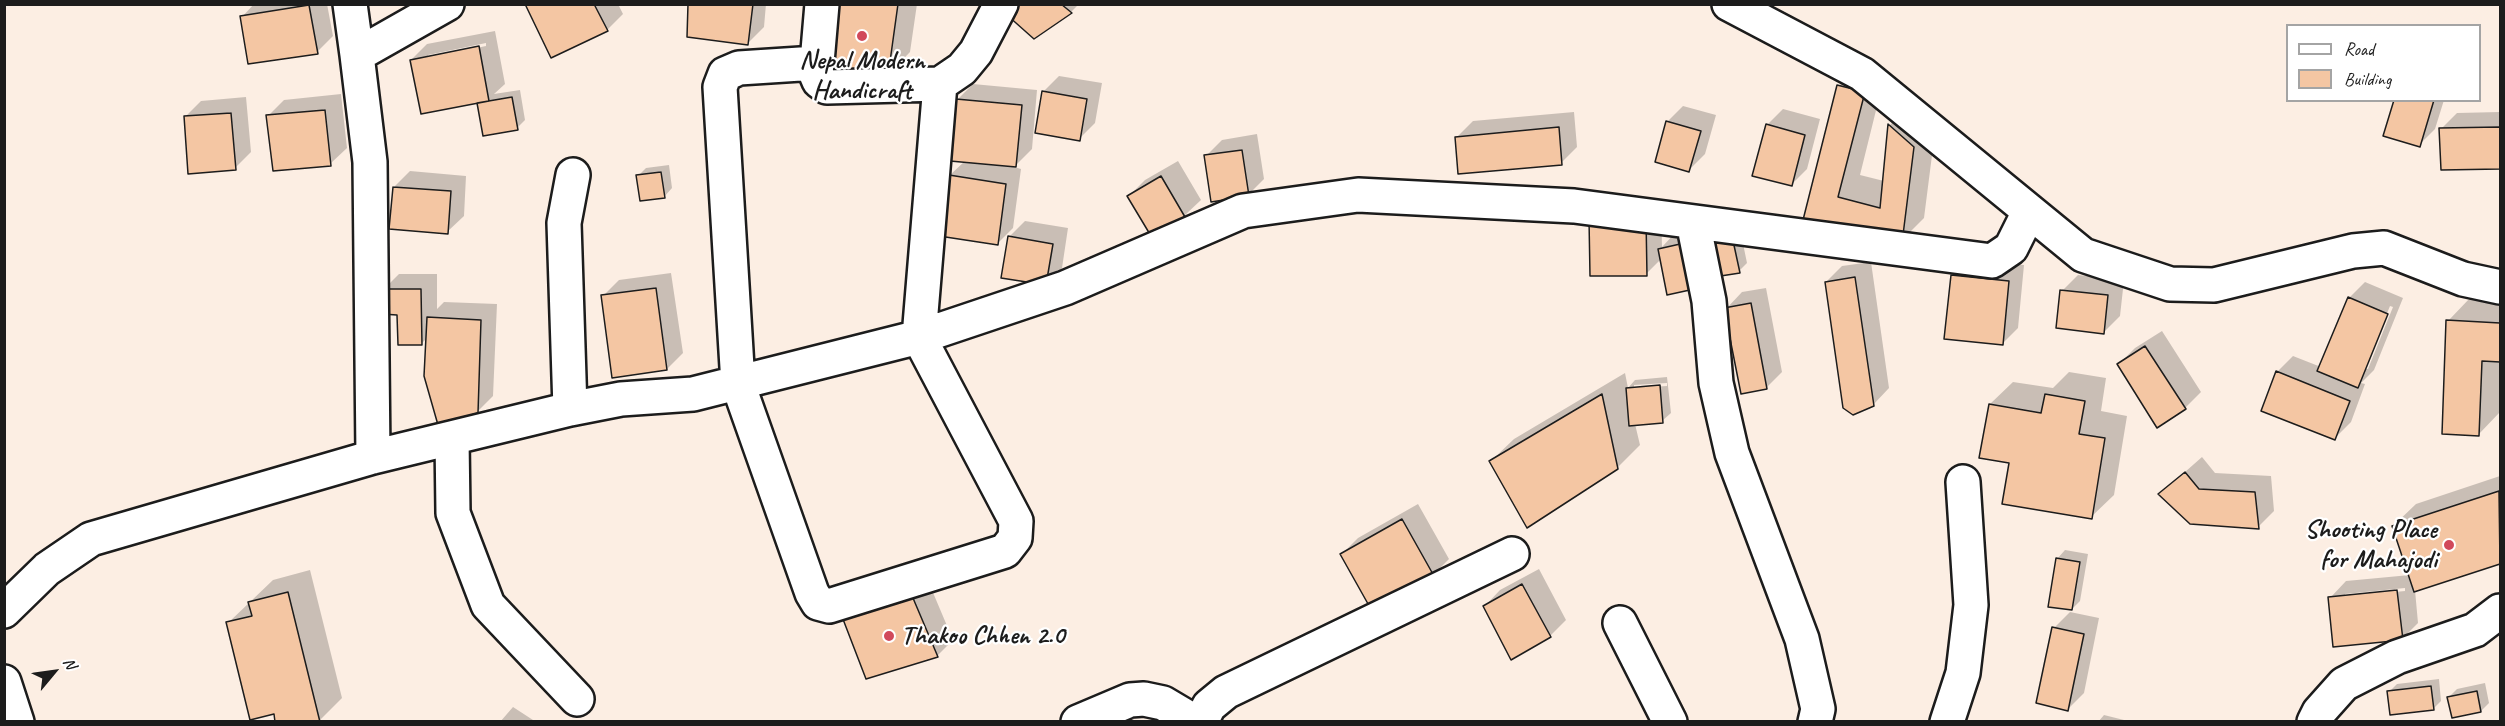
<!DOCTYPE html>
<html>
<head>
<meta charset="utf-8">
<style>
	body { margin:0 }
	#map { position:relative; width:2505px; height:726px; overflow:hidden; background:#fceee3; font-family:Caveat,sans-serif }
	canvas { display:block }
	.frame { position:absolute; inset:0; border:6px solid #1c1c1c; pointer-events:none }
	.legend { position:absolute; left:2286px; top:24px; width:195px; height:78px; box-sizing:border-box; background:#fff; border:2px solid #a4a4a4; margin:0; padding:8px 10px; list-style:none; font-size:18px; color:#1c1c1c }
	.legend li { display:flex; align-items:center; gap:12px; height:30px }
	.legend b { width:30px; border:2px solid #a4a4a4 }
	.north { position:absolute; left:24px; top:642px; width:60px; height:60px; -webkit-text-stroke:4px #fff; paint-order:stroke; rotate:61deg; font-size:16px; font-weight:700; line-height:24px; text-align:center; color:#1c1c1c }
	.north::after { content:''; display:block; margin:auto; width:21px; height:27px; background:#1c1c1c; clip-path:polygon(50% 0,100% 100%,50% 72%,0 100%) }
</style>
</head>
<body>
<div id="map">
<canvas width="2505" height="726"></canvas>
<div class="frame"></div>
<ul class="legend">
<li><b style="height:8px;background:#fff"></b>Road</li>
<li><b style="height:16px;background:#f4c6a3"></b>Building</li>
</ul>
<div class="north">N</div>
</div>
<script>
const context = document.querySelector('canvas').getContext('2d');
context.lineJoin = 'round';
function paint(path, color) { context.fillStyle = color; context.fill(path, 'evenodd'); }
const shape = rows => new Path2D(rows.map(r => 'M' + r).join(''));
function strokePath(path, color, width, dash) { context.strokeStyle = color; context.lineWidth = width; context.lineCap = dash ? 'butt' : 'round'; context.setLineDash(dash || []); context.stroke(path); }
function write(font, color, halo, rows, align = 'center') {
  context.font = font + ' Caveat,sans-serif'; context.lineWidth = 4.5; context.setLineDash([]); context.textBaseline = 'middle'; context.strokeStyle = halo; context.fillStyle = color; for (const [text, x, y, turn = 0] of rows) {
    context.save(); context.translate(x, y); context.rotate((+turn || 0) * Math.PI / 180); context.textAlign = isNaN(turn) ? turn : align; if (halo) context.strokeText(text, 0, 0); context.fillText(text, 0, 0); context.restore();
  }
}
paint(shape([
	[254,4,327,4,333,36,317,52,242,17],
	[526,4,618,4,623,14,607,30],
	[690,4,766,4,764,27,748,43],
	[837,4,917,4,910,52,888,75],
	[1020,4,1079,4,1071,12],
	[495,31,505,84,494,94,520,90,525,120,517,128,411,60,427,44],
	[486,43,486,46,428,58,428,55],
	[1861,63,1886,70,1860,175,1884,181,1890,125,1912,103,1936,124,1924,218,1901,241,1803,227,1839,86],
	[1059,76,1102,83,1095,123,1079,139,1043,92],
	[973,84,1037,90,1032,149,1014,167,1021,169,1013,228,997,244,950,175,965,161,957,100],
	[341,94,347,148,330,164,268,116,284,100],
	[246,97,251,152,235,168,185,117,201,101],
	[2395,100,2444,100,2435,129,2419,145],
	[1683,106,1716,115,1705,154,1689,170,1667,122],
	[1783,109,1820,119,1807,169,1791,185,1767,125],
	[1574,112,1577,147,1561,163,1457,137,1473,121],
	[2500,112,2500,167,2442,169,2441,129,2457,113],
	[1257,134,1264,179,1248,195,1206,156,1222,140],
	[1178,161,1201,200,1184,216,1152,234,1129,196,1145,180],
	[669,165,672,188,664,197,638,176,646,168],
	[410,171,466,176,464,216,447,232,394,187],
	[1661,203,1662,247,1675,233,1740,229,1747,263,1739,271,1661,259,1646,274,1606,204],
	[1025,221,1068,228,1062,268,1046,284,1009,237],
	[1968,260,2024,265,2018,328,2002,344,1952,276],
	[1871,262,1889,388,1873,405,1826,282,1842,266],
	[671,273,683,353,667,369,603,296,619,280],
	[399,274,437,274,437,309,444,302,497,304,493,396,477,412,427,338,421,344,383,290],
	[2078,275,2124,280,2120,316,2104,332,2062,291],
	[2365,282,2403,298,2374,370,2361,383,2365,384,2351,422,2335,438,2277,372,2293,356,2321,367,2349,298],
	[2390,306,2393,307,2368,369,2364,369],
	[1766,288,1782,372,1766,388,1726,309,1742,292],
	[2470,298,2500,299,2500,412,2478,435,2448,321],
	[2162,331,2201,392,2185,408,2119,364,2135,348],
	[2069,372,2106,378,2101,411,2127,416,2114,495,2091,517,2010,462,1990,404,2013,382,2053,388],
	[1625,373,1628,388,1635,380,1667,377,1671,413,1662,421,1635,424,1640,445,1617,468,1491,461,1514,439],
	[1667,383,1667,386,1634,388,1634,385],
	[2202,457,2215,473,2271,476,2274,511,2258,527,2160,494],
	[2500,476,2500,563,2415,590,2418,623,2402,639,2330,598,2346,581,2410,575,2393,526,2416,504],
	[2405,588,2405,591,2345,597,2345,594],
	[1418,504,1449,559,1433,575,1342,554,1358,538],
	[2065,550,2088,554,2080,601,2072,609,2057,559],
	[1539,569,1566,620,1550,636,1484,607,1500,590],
	[310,570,342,698,320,720,228,623,273,580],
	[926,576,953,640,937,656,843,614],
	[2070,612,2099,618,2084,693,2068,709,2054,628],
	[2439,679,2441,701,2433,709,2389,692,2397,684],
	[2485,683,2489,703,2481,711,2449,697,2457,689],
	[513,707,533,720,532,722,500,722],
	[2104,715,2132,722,2098,722]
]), '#0003');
const building = shape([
	[525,4,594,4,608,31,551,58,525,4],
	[688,4,753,4,748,45,687,37,688,4],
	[836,4,898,4,888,76,827,68,836,4],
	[1018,4,1061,4,1072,13,1034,39,1007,15,1018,4],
	[309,5,318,54,248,64,240,16,309,5],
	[479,46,489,101,421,114,410,60,479,46],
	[1837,85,1865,92,1838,197,1880,208,1888,124,1914,147,1902,243,1801,228,1837,85],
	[1042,91,1087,99,1080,141,1035,133,1042,91],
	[512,97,518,130,483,136,477,103,512,97],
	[956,99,1022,105,1016,167,950,161,956,99],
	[2394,100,2434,100,2420,147,2383,136,2394,100],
	[325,110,331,166,273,171,266,115,325,110],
	[231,113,236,170,188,174,184,116,231,113],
	[1666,121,1701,131,1689,172,1655,162,1666,121],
	[1766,124,1805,135,1792,186,1752,176,1766,124],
	[1559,127,1562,165,1458,174,1455,137,1559,127],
	[2500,127,2500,169,2441,170,2439,128,2500,127],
	[1242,150,1249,196,1211,202,1204,155,1242,150],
	[661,172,665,198,640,201,636,175,661,172],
	[949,175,1006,184,998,245,939,236,949,175],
	[1161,176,1185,217,1151,236,1127,196,1161,176],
	[393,187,451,191,448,234,389,229,393,187],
	[1646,218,1647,276,1590,276,1589,219,1646,218],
	[1704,231,1732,236,1740,273,1714,277,1704,231],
	[1008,236,1053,244,1046,285,1001,278,1008,236],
	[1689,242,1699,288,1667,295,1658,249,1689,242],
	[1951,275,2009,281,2003,345,1944,339,1951,275],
	[1855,277,1874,406,1853,415,1843,408,1825,282,1855,277],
	[656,288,667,370,612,378,601,295,656,288],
	[382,289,421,289,422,345,398,345,397,315,382,314,382,289],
	[2060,290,2108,295,2104,334,2056,328,2060,290],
	[2348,297,2388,314,2358,388,2317,371,2348,297],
	[1751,303,1767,389,1741,394,1724,308,1751,303],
	[427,317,481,320,478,413,438,425,424,376,427,317],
	[2446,320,2500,323,2500,362,2482,361,2479,436,2442,434,2446,320],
	[2145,346,2186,409,2157,428,2117,364,2145,346],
	[2276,371,2350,401,2335,440,2261,411,2276,371],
	[1660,385,1663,423,1629,426,1626,388,1660,385],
	[1602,394,1618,469,1527,528,1489,461,1602,394],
	[2045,394,2085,401,2079,434,2105,438,2092,519,2002,504,2009,463,1979,458,1989,404,2041,413,2045,394],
	[2185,472,2199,489,2255,492,2259,529,2190,524,2158,494,2185,472],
	[2499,491,2500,564,2414,592,2392,526,2499,491],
	[1402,519,1434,576,1372,611,1340,554,1402,519],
	[2056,558,2080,562,2072,610,2048,607,2056,558],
	[1522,584,1551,637,1511,660,1483,606,1522,584],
	[2397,590,2403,640,2333,647,2328,597,2397,590],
	[910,591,938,657,866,679,841,614,910,591],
	[288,592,320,722,275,722,274,714,250,720,226,622,252,616,248,602,288,592],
	[2052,627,2084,634,2068,711,2036,703,2052,627],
	[2431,686,2434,710,2390,715,2387,691,2431,686],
	[2477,691,2481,712,2452,718,2447,697,2477,691]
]);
paint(building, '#f4c6a3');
strokePath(building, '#1c1c1c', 1.5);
const street = shape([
	[350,4,357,55],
	[822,4,816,74,819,81,827,87,940,84,962,69,976,52,1001,4],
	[1729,4,1862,74,2083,255,2170,284,2214,285,2353,251,2384,248,2463,279,2500,287],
	[816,63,739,68,725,74,720,87,738,384,812,593,818,603,829,606,1005,551,1015,538,1016,521,919,337,940,84],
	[1693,222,1709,301,1716,383,1732,453,1802,639,1818,709,1815,722],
	[570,409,564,223,573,175],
	[452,438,453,513,488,605,577,699],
	[373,457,370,162,357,55,447,4],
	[4,611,47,569,91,539,373,457,570,409,621,399,693,394,919,337,1065,288,1243,211,1358,195,1574,206,1992,261,2011,248,2029,212],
	[1620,623,1670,722],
	[4,682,17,722],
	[1078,722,1130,700,1144,699,1163,703,1195,722],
	[1201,722,1209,706,1226,692,1512,554],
	[1947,722,1963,673,1971,605,1963,482],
	[2314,722,2319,712,2344,684,2397,657,2475,630,2500,611]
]);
strokePath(street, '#1c1c1c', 38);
strokePath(street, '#fff', 33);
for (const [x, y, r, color] of [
	[862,36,6,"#d1495b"],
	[2449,545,6,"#d1495b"],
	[889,636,6,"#d1495b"]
]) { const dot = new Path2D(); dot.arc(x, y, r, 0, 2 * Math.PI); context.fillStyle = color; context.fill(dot); strokePath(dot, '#fff', 2); }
write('bold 26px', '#1c1c1c', '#fff', [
	["Nepal Modern",862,61],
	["Handicraft",862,91],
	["Shooting Place",2437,530,"right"],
	["for Mahajodi",2437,560,"right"],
	["Thakoo Chhen 2.0",901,636,"left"]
]);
</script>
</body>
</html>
